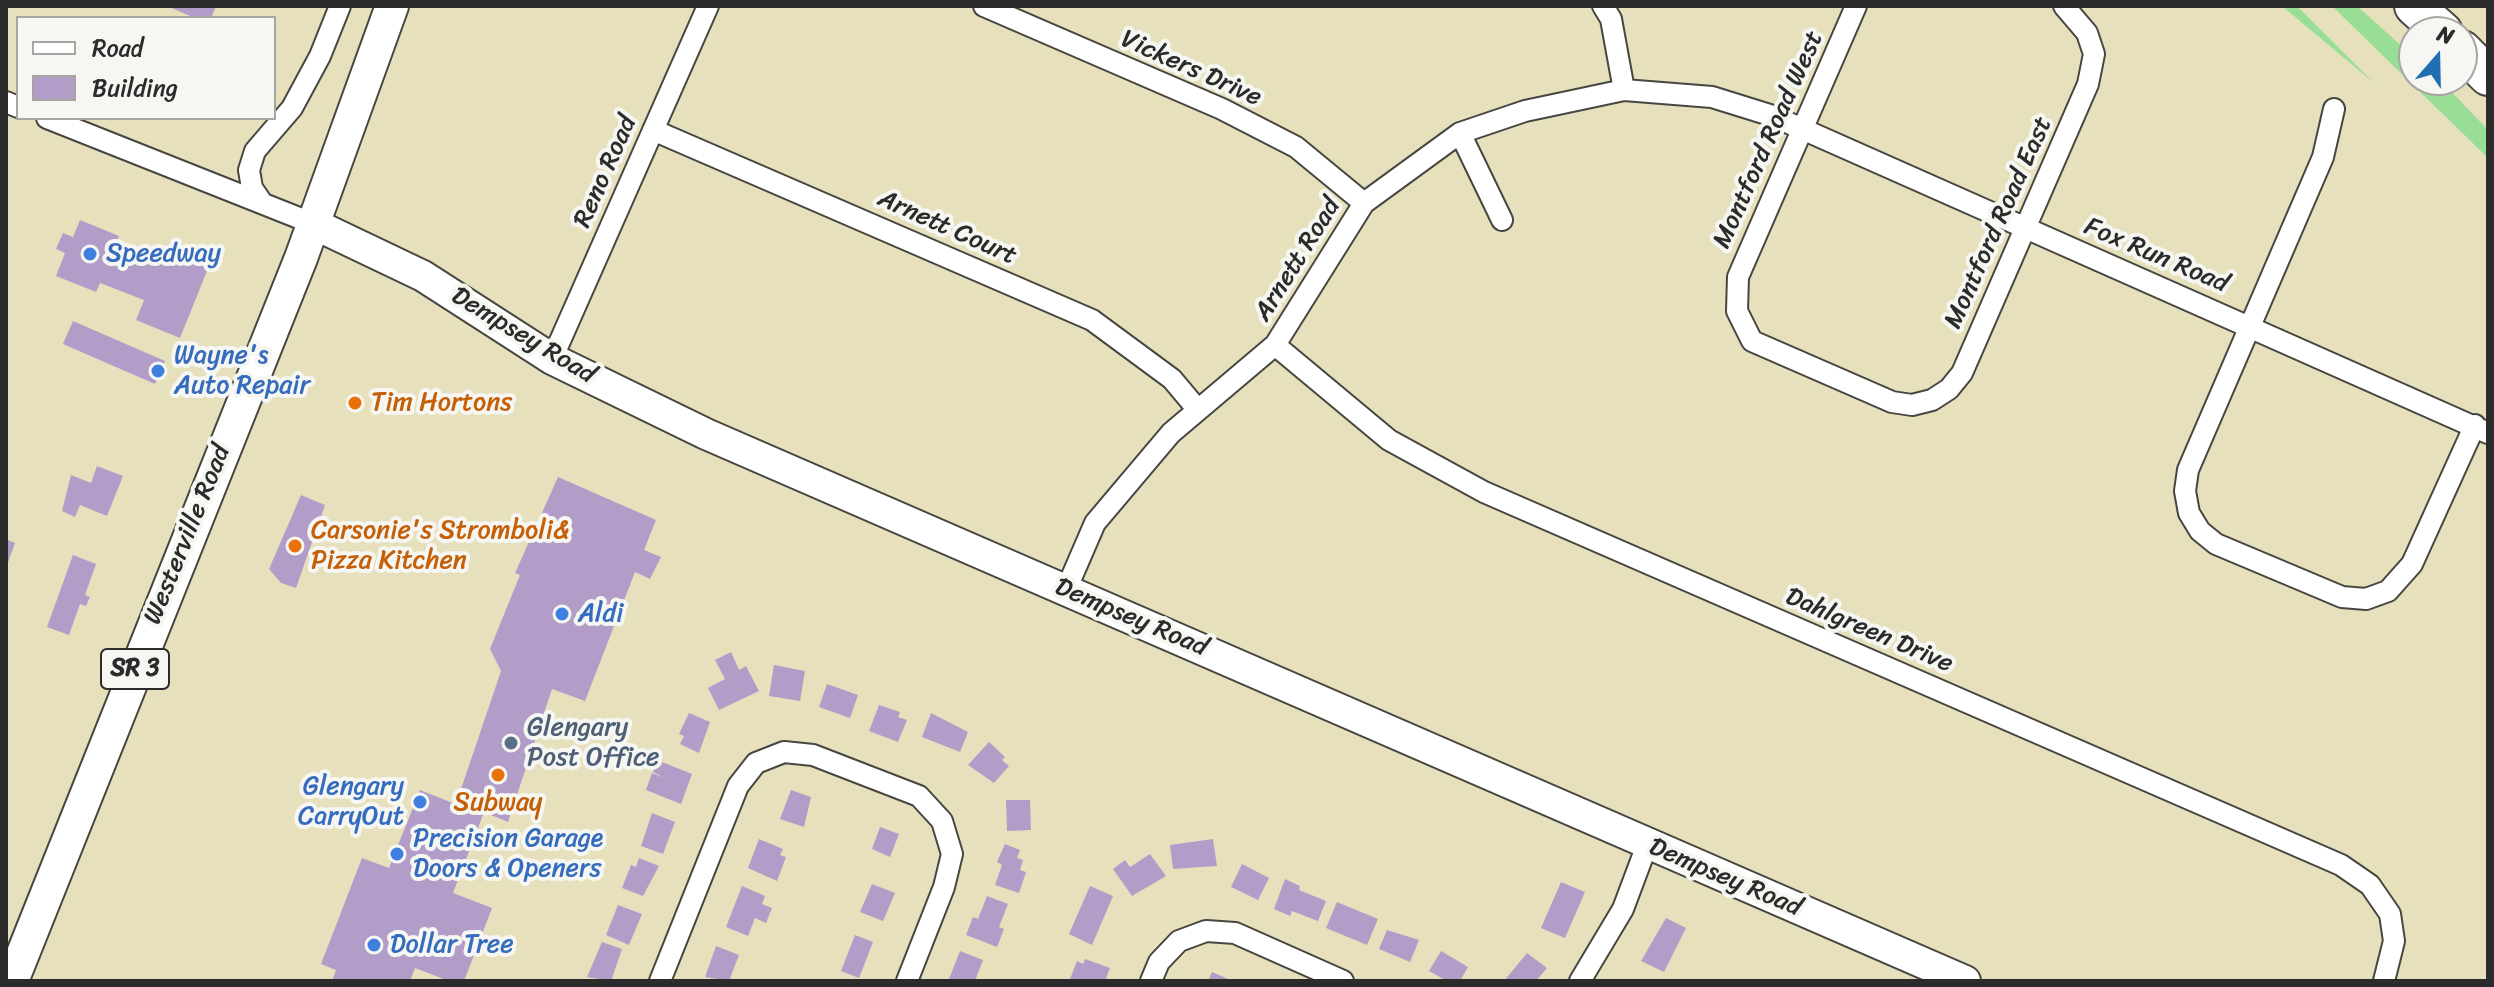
<!DOCTYPE html>
<html>
<head>
<meta charset="utf-8">
<style>
	body { margin:0 }
	#map { position:relative; width:2494px; height:987px; overflow:hidden; background:#e7e0bc; font-family:Sriracha,sans-serif }
	canvas { display:block }
	.frame { position:absolute; inset:0; border:8px solid #2b2b2b; pointer-events:none }
	.legend { position:absolute; left:16px; top:16px; width:260px; height:104px; box-sizing:border-box; background:#f6f6f2; border:2px solid #a5a5a2; margin:0; padding:10px 14px; list-style:none; font-size:24px; color:#2b2b2b }
	.legend li { display:flex; align-items:center; gap:16px; height:40px }
	.legend b { width:40px; border:2px solid #a5a5a2 }
	.north { position:absolute; left:2398px; top:16px; width:80px; height:80px; box-sizing:border-box; background:#f6f6f2; border:2px solid #a5a5a2; border-radius:50%; rotate:20deg; font-size:22px; font-weight:700; line-height:32px; text-align:center; color:#2b2b2b }
	.north::after { content:''; display:block; margin:auto; width:28px; height:36px; background:#1f6fb2; clip-path:polygon(50% 0,100% 100%,50% 72%,0 100%) }
</style>
</head>
<body>
<div id="map">
<canvas width="2494" height="987"></canvas>
<div class="frame"></div>
<ul class="legend">
<li><b style="height:10px;background:#fff"></b>Road</li>
<li><b style="height:22px;background:#b29dc9"></b>Building</li>
</ul>
<div class="north">N</div>
</div>
<script>
const context = document.querySelector('canvas').getContext('2d');
context.lineJoin = 'round';
function paint(path, color) { context.fillStyle = color; context.fill(path, 'evenodd'); }
const shape = rows => new Path2D(rows.map(r => 'M' + r).join(''));
function strokePath(path, color, width, dash) { context.strokeStyle = color; context.lineWidth = width; context.lineCap = dash ? 'butt' : 'round'; context.setLineDash(dash || []); context.stroke(path); }
function write(font, color, halo, rows, align = 'center') {
  context.font = font + ' Sriracha,sans-serif'; context.lineWidth = 8; context.setLineDash([]); context.textBaseline = 'middle'; context.strokeStyle = halo; context.fillStyle = color; for (const [text, x, y, turn = 0] of rows) {
    context.save(); context.translate(x, y); context.rotate((+turn || 0) * Math.PI / 180); context.textAlign = isNaN(turn) ? turn : align; if (halo) context.strokeText(text, 0, 0); context.fillText(text, 0, 0); context.restore();
  }
}
paint(shape([
	[2282,6,2297,6,2374,83],
	[2332,6,2357,6,2414,57,2414,80,2439,80,2445,85,2488,130,2488,158]
]), '#98de97');
paint(shape([
	[167,6,216,6,211,18,195,18],
	[80,220,119,236,114,248,158,266,167,244,211,261,180,338,136,320,144,300,100,283,96,292,56,276,65,253,56,249,63,233,73,237],
	[73,321,165,361,155,384,63,344],
	[97,466,123,476,107,516,80,505,75,517,62,511,71,475,91,483],
	[558,477,656,520,644,550,661,557,650,579,635,572,585,701,552,689,508,822,457,801,501,671,490,649,520,575,515,573],
	[301,495,325,505,296,588,281,583,269,569],
	[6,539,15,543,6,568],
	[73,555,96,564,85,595,90,597,86,606,80,604,69,635,47,627],
	[731,652,739,670,746,666,759,691,719,710,708,688,725,679,715,660],
	[774,665,805,671,800,701,769,696],
	[827,684,858,695,850,718,819,707],
	[879,705,900,712,898,717,907,720,898,742,869,731],
	[689,713,710,722,699,753,680,744,684,736,679,734],
	[931,713,968,732,960,752,922,737],
	[989,742,1005,757,1002,760,1009,766,994,783,968,765],
	[657,760,692,774,681,804,646,790,652,773,664,778,653,772],
	[420,790,483,815,453,893,492,908,464,981,449,981,415,968,410,981,332,981,336,970,321,964,362,858,389,868],
	[791,790,811,797,804,827,780,819],
	[1006,800,1030,800,1031,830,1007,831],
	[652,813,675,822,663,854,641,846],
	[880,827,899,834,890,857,872,849],
	[759,839,783,849,780,855,786,857,777,881,748,868],
	[1213,839,1217,866,1173,869,1170,845],
	[1005,844,1020,850,1017,858,1023,860,1020,870,1026,872,1019,893,995,885,1002,865,997,862],
	[1150,854,1166,876,1132,896,1113,869,1125,860,1130,867],
	[639,858,659,866,643,896,622,888,631,865,636,867],
	[1242,864,1269,878,1258,900,1231,887],
	[1285,879,1300,886,1299,890,1326,901,1318,921,1292,911,1290,916,1274,909],
	[1561,882,1585,892,1565,938,1541,928],
	[872,884,895,893,883,921,860,912],
	[742,886,765,896,762,904,772,908,766,923,755,918,748,936,726,927],
	[1090,886,1113,896,1092,945,1069,934],
	[987,896,1008,904,999,927,1004,929,997,947,966,935,973,917,978,919],
	[1337,902,1378,919,1367,945,1326,928],
	[618,905,642,914,629,945,606,935],
	[1666,918,1686,928,1664,972,1641,961],
	[1387,930,1419,940,1410,962,1379,949],
	[855,935,873,942,859,978,841,971],
	[602,942,622,949,611,981,587,977],
	[716,946,739,955,729,981,705,977],
	[960,951,983,960,975,981,949,979],
	[1441,951,1468,967,1460,981,1447,981,1429,971],
	[1527,953,1547,968,1536,981,1504,981],
	[1085,959,1110,968,1105,981,1070,979,1077,961,1083,964],
	[1212,972,1233,981,1208,981]
]), '#b29dc9');
const minor = shape([
	[984,6,1222,109,1296,147,1364,203],
	[1603,6,1611,19,1624,90],
	[1856,6,1738,277,1737,311,1752,341,1892,402,1912,405,1932,400,1949,389,1962,373,2088,84,2094,54,2087,33,2064,6],
	[6,102,18,107],
	[2334,109,2323,157,2188,470,2185,491,2189,513,2200,531,2216,544,2342,597,2366,599,2388,591,2412,564,2475,425],
	[47,118,314,224],
	[653,130,1092,320,1172,379,1198,410],
	[1460,133,1502,220],
	[263,204,252,188,249,170,255,151,292,108,320,56,340,6],
	[1275,345,1389,440,1484,492,2341,865,2370,885,2390,914,2394,941,2384,981],
	[552,359,708,6],
	[1066,590,1095,523,1171,433,1275,345,1364,203,1460,133,1525,111,1624,90,1712,97,1773,116,2488,433],
	[660,981,738,786,756,763,784,752,813,755,919,796,942,821,952,854,944,887,907,981],
	[1151,981,1159,962,1179,941,1206,931,1235,933,1343,981],
	[1580,981,1623,909,1647,845]
]);
const secondary = shape([
	[314,224,423,276,552,359,706,434,1965,981]
]);
const primary = shape([
	[12,981,301,258,392,6]
]);
const motorway = shape([
	[2414,6,2443,32],
	[2462,50,2488,76]
]);
strokePath(minor, '#474641', 24);
strokePath(secondary, '#474641', 34);
strokePath(primary, '#474641', 36);
strokePath(motorway, '#474641', 42);
strokePath(minor, '#fff', 20);
strokePath(secondary, '#fff', 30);
strokePath(primary, '#fff', 32);
strokePath(motorway, '#fff', 38);
for (const [x, y, r, color] of [
	[90,254,8,"#3f7fe0"],
	[158,371,8,"#3f7fe0"],
	[355,403,8,"#e8710a"],
	[295,546,8,"#e8710a"],
	[562,614,8,"#3f7fe0"],
	[511,743,8,"#5c6f8a"],
	[498,775,8,"#e8710a"],
	[420,802,8,"#3f7fe0"],
	[397,854,8,"#3f7fe0"],
	[374,945,8,"#3f7fe0"]
]) { const dot = new Path2D(); dot.arc(x, y, r, 0, 2 * Math.PI); context.fillStyle = color; context.fill(dot); strokePath(dot, '#f6f6f2', 3); }
for (const [x, y, w] of [
	[135,669,68]
]) { const box = new Path2D(); box.roundRect(x - w / 2, y - 20, w, 40, 6); context.fillStyle = '#f6f6f2'; context.fill(box); strokePath(box, '#2b2b2b', 2); }
write('bold 24px', '#2b2b2b', null, [
	["SR 3",135,669]
]);
write('26px', '#2b2b2b', '#f6f6f2', [
	["Vickers Drive",1191,69,24],
	["Montford Road West",1769,140,-66],
	["Reno Road",606,172,-66],
	["Montford Road East",1999,223,-66],
	["Arnett Court",947,228,24],
	["Fox Run Road",2156,256,23],
	["Arnett Road",1298,260,-58],
	["Dempsey Road",523,336,31],
	["Westerville Road",188,535,-68],
	["Dempsey Road",1131,618,23],
	["Dahlgreen Drive",1869,631,23],
	["Dempsey Road",1725,878,23]
]);
write('26px', '#366cbe', '#f6f6f2', [
	["Speedway",106,254],
	["Wayne's",174,356],
	["Auto Repair",174,386],
	["Aldi",578,614],
	["Glengary",404,787,"right"],
	["CarryOut",404,817,"right"],
	["Precision Garage",413,839],
	["Doors & Openers",413,869],
	["Dollar Tree",390,945]
], 'left');
write('26px', '#c56008', '#f6f6f2', [
	["Tim Hortons",371,403],
	["Carsonie's Stromboli&",311,531],
	["Pizza Kitchen",311,561],
	["Subway",498,803,"center"]
], 'left');
write('26px', '#4e5e75', '#f6f6f2', [
	["Glengary",527,728],
	["Post Office",527,758]
], 'left');
</script>
</body>
</html>
